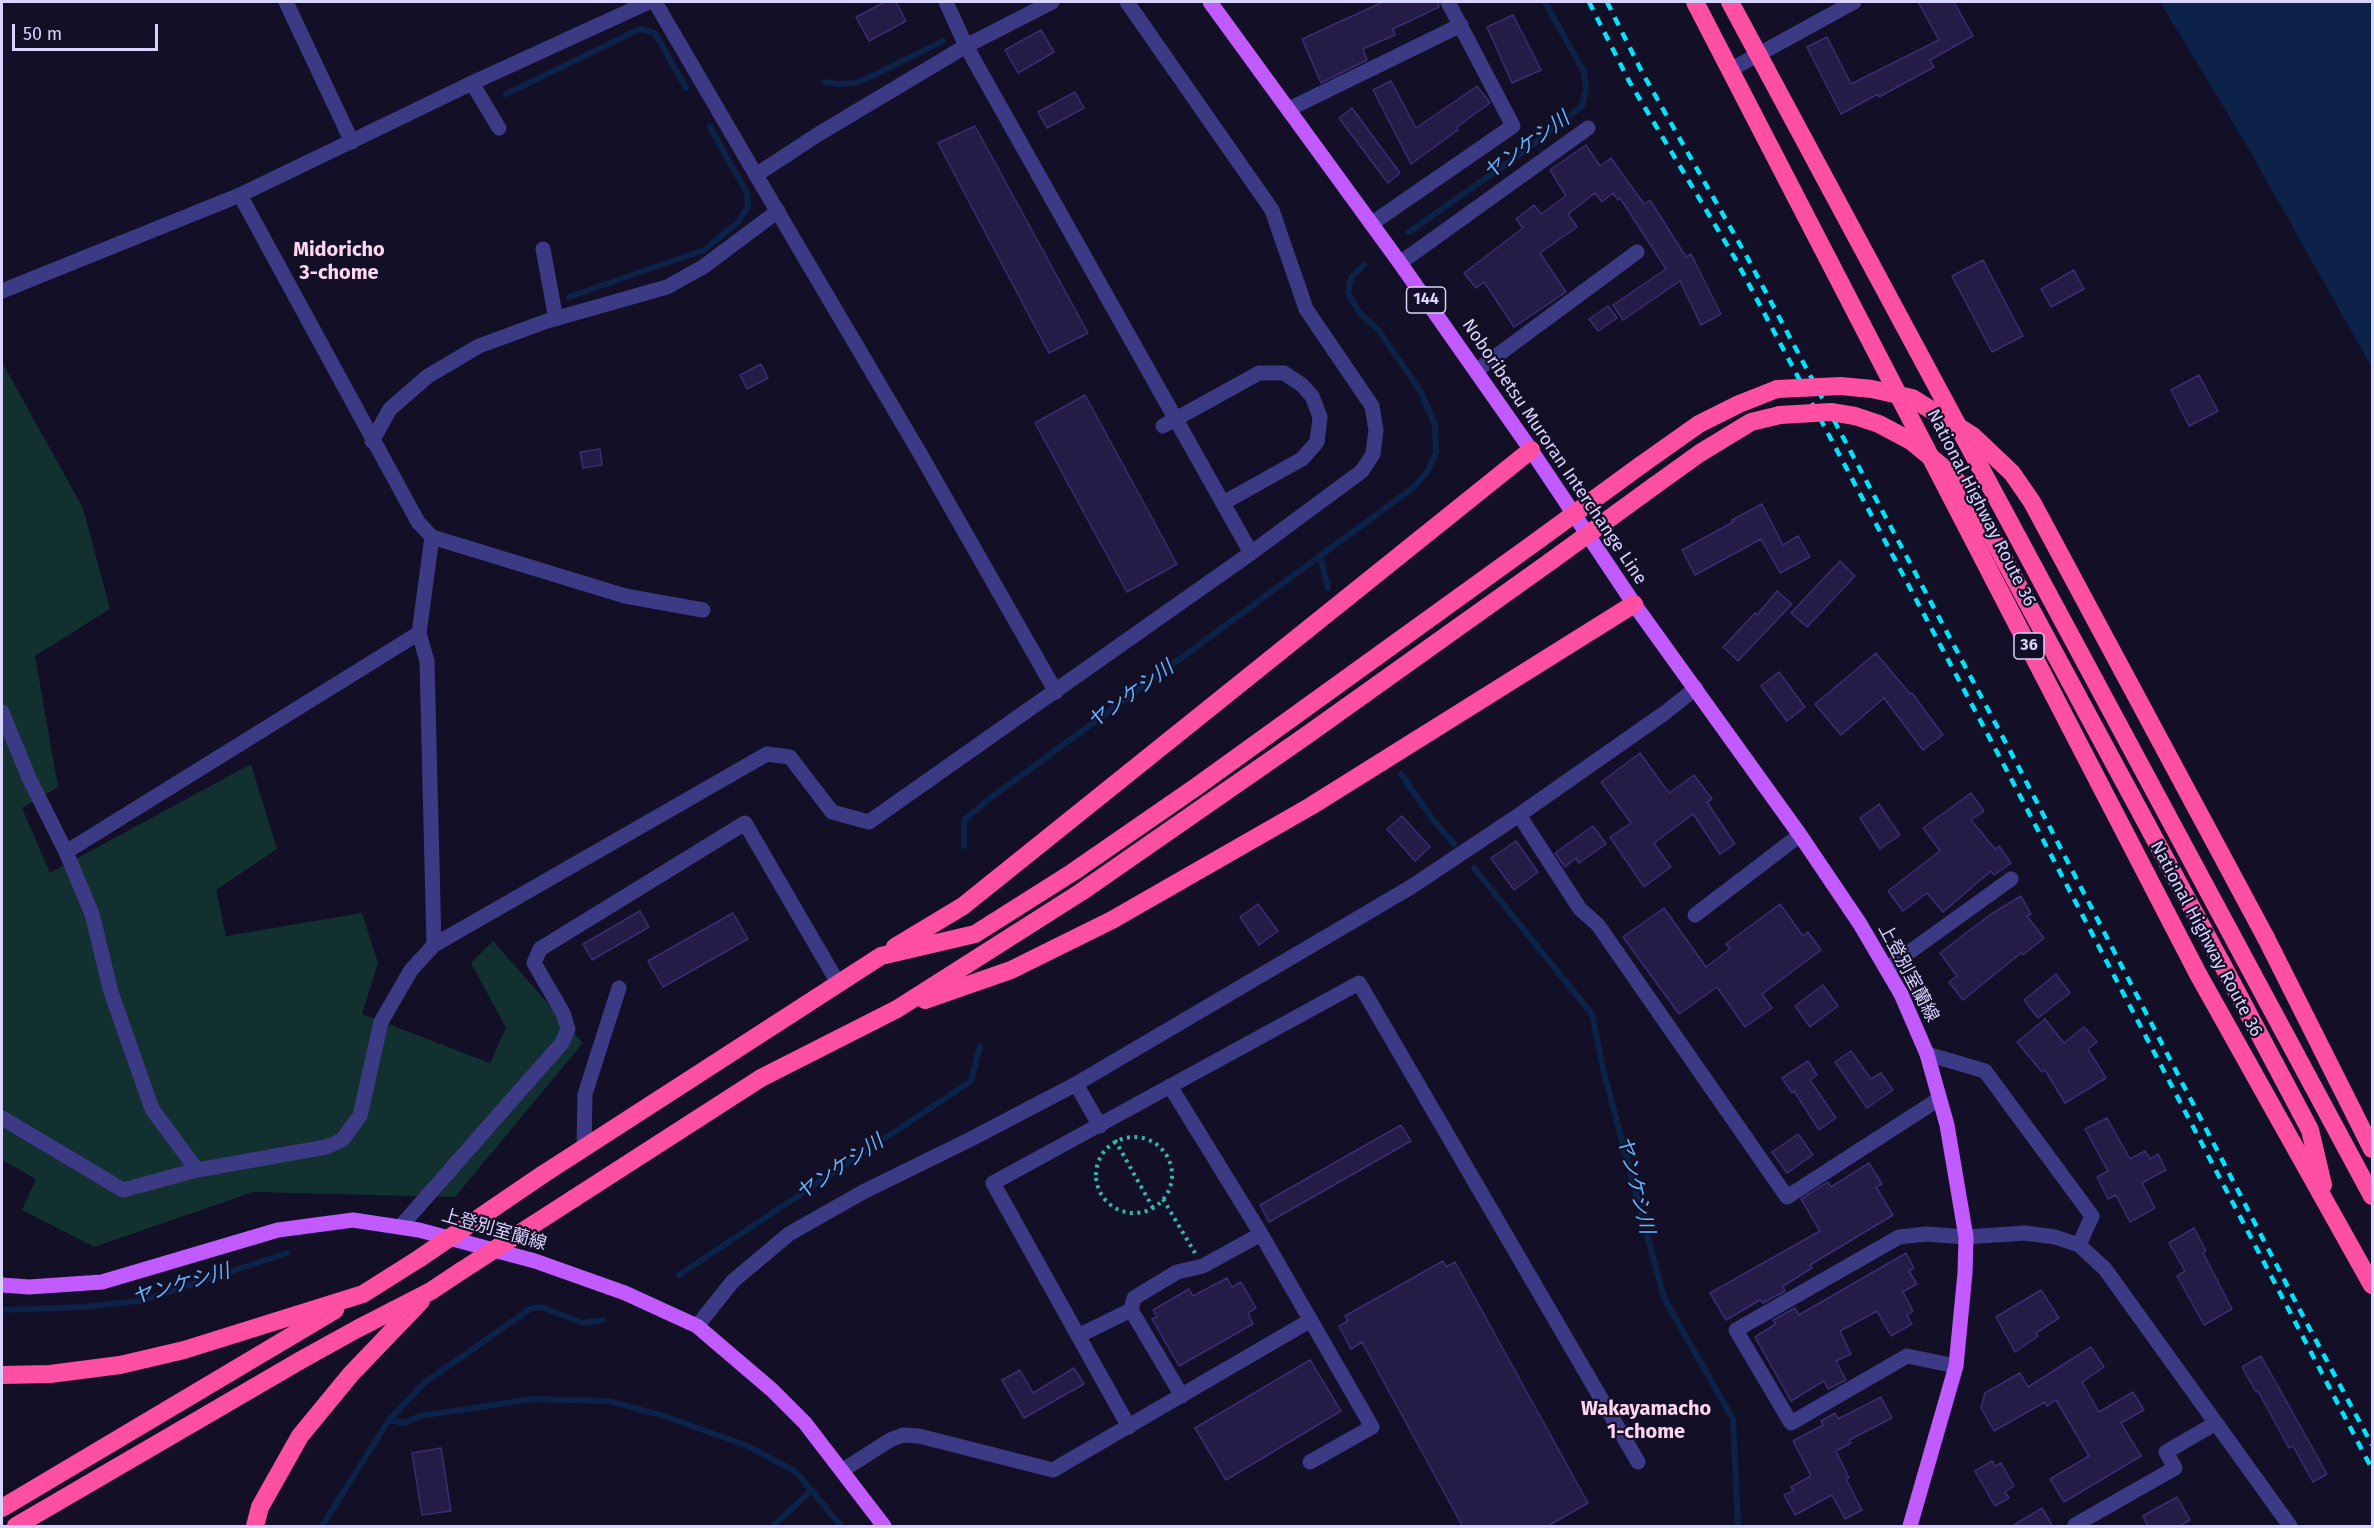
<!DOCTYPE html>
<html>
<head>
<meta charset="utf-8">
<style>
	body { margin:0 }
	#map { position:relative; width:2374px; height:1528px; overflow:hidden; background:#130f26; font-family:"Fira Sans",sans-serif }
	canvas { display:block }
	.frame { position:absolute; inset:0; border:3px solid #d9d4ff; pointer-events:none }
	.scale { position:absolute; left:12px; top:24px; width:146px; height:27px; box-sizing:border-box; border:3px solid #d9d4ff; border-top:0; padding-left:8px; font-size:18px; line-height:21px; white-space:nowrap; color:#d9d4ff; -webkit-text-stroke:4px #130f26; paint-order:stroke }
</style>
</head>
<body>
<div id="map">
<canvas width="2374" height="1528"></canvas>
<div class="frame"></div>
<div class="scale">50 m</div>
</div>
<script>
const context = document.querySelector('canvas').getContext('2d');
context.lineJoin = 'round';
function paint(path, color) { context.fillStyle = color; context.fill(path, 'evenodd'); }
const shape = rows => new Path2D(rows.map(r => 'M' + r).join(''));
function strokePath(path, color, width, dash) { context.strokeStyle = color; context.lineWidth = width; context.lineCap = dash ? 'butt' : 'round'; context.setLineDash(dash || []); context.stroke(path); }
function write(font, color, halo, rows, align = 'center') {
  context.font = font + ' "Fira Sans","Noto Sans JP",sans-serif'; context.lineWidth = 4.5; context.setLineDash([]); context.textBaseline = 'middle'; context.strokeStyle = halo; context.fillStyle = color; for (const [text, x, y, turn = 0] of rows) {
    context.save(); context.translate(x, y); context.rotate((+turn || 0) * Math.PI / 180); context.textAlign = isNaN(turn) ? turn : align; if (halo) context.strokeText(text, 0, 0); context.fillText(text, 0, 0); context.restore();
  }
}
paint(shape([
	[2,362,83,508,110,609,35,656,58,787,22,808,50,873,251,764,277,849,216,890,226,936,362,913,378,963,362,1014,490,1063,506,1028,471,963,493,941,583,1043,455,1197,253,1192,94,1247,22,1210,36,1179,2,1160]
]), '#12302f');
paint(shape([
	[2160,2,2372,2,2372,368,2247,146]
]), '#0c2248');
strokePath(shape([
	[825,82,839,84,854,83,868,78,943,41],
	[506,94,640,29,655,33,686,88],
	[1409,232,1526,150,1582,106,1586,89,1584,72,1545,2],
	[569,297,704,250,738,222,748,207,747,193,710,127],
	[1328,588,1320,556,1414,487,1427,472,1436,453,1435,425,1421,392,1379,331,1359,312,1348,293,1351,278,1364,265],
	[1401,774,1434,821,1454,844],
	[964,846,964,820,988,800,1320,556],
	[1474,868,1592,1014,1603,1069,1664,1298,1733,1419,1738,1526],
	[679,1275,971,1081,980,1046],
	[2,1310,85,1307,144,1300,287,1253],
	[389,1420,404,1423,420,1416,533,1399,609,1401,664,1416,748,1446,796,1472,841,1526],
	[322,1526,389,1420,424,1383,530,1309,541,1307,583,1323,603,1320],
	[773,1526,812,1490]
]), '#0c2248', 6);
const building = shape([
	[885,2,896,2,906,21,869,41,856,17,885,2],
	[1383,2,1438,2,1439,7,1393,29,1395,35,1363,49,1367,60,1321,83,1302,39,1383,2],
	[1918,2,1954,2,1973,36,1930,60,1934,67,1879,97,1878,94,1841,114,1807,47,1827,37,1851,84,1939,40,1918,2],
	[1513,15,1541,70,1512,83,1487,27,1513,15],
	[1041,30,1054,52,1018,73,1005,50,1041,30],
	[1391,81,1416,128,1477,86,1490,103,1457,127,1458,130,1411,164,1373,90,1391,81],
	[1075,92,1084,108,1047,128,1038,112,1075,92],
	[1352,108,1400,173,1388,183,1339,118,1352,108],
	[975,126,1088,333,1049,353,938,143,975,126],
	[1586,145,1600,166,1611,158,1644,204,1650,200,1686,257,1691,254,1721,314,1701,325,1680,281,1623,320,1613,305,1666,269,1620,198,1618,200,1613,193,1602,202,1595,193,1568,214,1577,227,1540,253,1566,292,1514,327,1484,282,1476,288,1464,273,1523,228,1516,219,1534,205,1541,214,1566,196,1550,170,1586,145],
	[1983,260,2023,336,1992,352,1952,276,1983,260],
	[2074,270,2084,289,2051,307,2041,289,2074,270],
	[1608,306,1617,318,1598,331,1589,319,1608,306],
	[761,364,768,378,747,389,740,375,761,364],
	[2199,375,2218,411,2189,426,2171,390,2199,375],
	[1085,395,1177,564,1127,592,1035,423,1085,395],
	[600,449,602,465,583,468,580,452,600,449],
	[1762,504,1783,545,1798,536,1810,557,1780,573,1761,539,1695,575,1682,550,1733,522,1732,520,1762,504],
	[1840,561,1855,576,1807,627,1791,613,1840,561],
	[1777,591,1792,604,1738,661,1723,647,1755,613,1757,615,1777,591],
	[1876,653,1910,694,1912,693,1943,735,1923,750,1884,698,1841,735,1815,704,1876,653],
	[1779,672,1805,707,1787,721,1761,686,1779,672],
	[1640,753,1669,793,1694,775,1712,799,1707,802,1735,844,1720,854,1693,814,1654,843,1671,867,1644,887,1610,837,1631,823,1601,782,1640,753],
	[1971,793,1984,811,1971,820,1995,849,1999,846,2011,863,1994,875,1991,871,1943,912,1927,893,1903,911,1888,891,1940,851,1923,828,1971,793],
	[1879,804,1900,835,1880,849,1860,818,1879,804],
	[1402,816,1430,847,1415,861,1387,829,1402,816],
	[1593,826,1606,844,1579,863,1576,858,1565,867,1555,853,1593,826],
	[1516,841,1538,872,1514,890,1491,858,1516,841],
	[2021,896,2031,914,2027,916,2044,938,2023,955,2021,953,1963,1000,1949,982,1957,976,1940,953,1991,914,2021,896],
	[1258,904,1278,931,1259,945,1240,917,1258,904],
	[1780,904,1803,936,1808,932,1821,950,1762,994,1772,1008,1745,1027,1717,987,1679,1014,1623,937,1664,908,1706,967,1730,949,1726,944,1780,904],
	[640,911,649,927,592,960,583,944,640,911],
	[733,913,748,939,663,987,648,961,733,913],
	[2056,974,2070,993,2038,1018,2024,1000,2056,974],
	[1823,985,1838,1006,1810,1027,1795,1006,1823,985],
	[2045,1019,2064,1043,2084,1027,2097,1042,2088,1049,2106,1078,2065,1103,2045,1070,2042,1072,2017,1042,2045,1019],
	[1851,1051,1871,1079,1881,1073,1893,1090,1867,1108,1835,1062,1851,1051],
	[1808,1061,1817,1075,1810,1080,1836,1118,1819,1130,1794,1091,1792,1093,1782,1078,1808,1061],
	[2107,1118,2130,1159,2145,1151,2150,1159,2158,1154,2166,1170,2142,1183,2155,1208,2130,1222,2116,1195,2108,1199,2097,1177,2108,1171,2085,1129,2107,1118],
	[1401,1125,1411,1141,1269,1222,1260,1205,1401,1125],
	[1798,1134,1813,1155,1787,1173,1772,1152,1798,1134],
	[1869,1163,1882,1184,1876,1187,1893,1215,1810,1265,1812,1268,1783,1286,1785,1291,1763,1303,1760,1300,1726,1320,1710,1293,1820,1231,1801,1199,1828,1182,1831,1187,1869,1163],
	[2194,1228,2206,1251,2203,1253,2232,1309,2204,1325,2177,1276,2185,1271,2169,1243,2194,1228],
	[1906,1253,1914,1268,1909,1271,1917,1284,1903,1292,1913,1311,1907,1315,1912,1324,1891,1336,1877,1311,1840,1331,1851,1354,1836,1361,1846,1380,1828,1389,1824,1381,1791,1401,1755,1337,1776,1324,1773,1320,1795,1308,1799,1315,1906,1253],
	[1443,1261,1446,1267,1455,1262,1588,1503,1546,1527,1463,1527,1362,1342,1351,1349,1339,1326,1348,1321,1345,1316,1443,1261],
	[1227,1278,1232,1287,1241,1282,1256,1308,1248,1313,1253,1324,1179,1366,1152,1319,1157,1317,1153,1310,1189,1289,1193,1296,1227,1278],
	[2041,1290,2059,1318,2036,1333,2038,1336,2015,1352,1996,1317,2041,1290],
	[2091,1347,2104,1367,2082,1382,2099,1412,2133,1392,2144,1410,2121,1423,2141,1456,2064,1502,2050,1479,2089,1456,2056,1400,2047,1406,2045,1402,1994,1431,1981,1408,1985,1393,2020,1373,2028,1387,2091,1347],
	[2261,1356,2327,1474,2313,1482,2293,1446,2289,1448,2258,1391,2256,1392,2242,1367,2261,1356],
	[1310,1360,1341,1411,1226,1480,1195,1428,1310,1360],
	[1074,1368,1084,1384,1024,1418,1002,1380,1020,1370,1033,1393,1074,1368],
	[1881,1397,1892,1418,1849,1440,1851,1443,1836,1451,1849,1478,1846,1479,1862,1510,1845,1519,1832,1495,1795,1515,1784,1495,1793,1491,1791,1487,1811,1476,1793,1441,1823,1425,1821,1421,1835,1413,1838,1419,1881,1397],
	[441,1448,451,1511,422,1515,412,1453,441,1448],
	[1992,1461,1995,1466,2001,1463,2014,1486,2005,1492,2009,1498,1995,1506,1975,1471,1992,1461],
	[2177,1497,2190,1520,2178,1527,2148,1527,2143,1516,2177,1497],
	[2042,1508,2053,1527,2011,1527,2042,1508]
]);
paint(building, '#241b47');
strokePath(building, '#3b2d73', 1.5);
strokePath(shape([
	'1096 1175a38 38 0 1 1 76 0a38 38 0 1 1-76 0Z',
	[1115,1140,1153,1208],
	[1163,1199,1195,1253]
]), '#2fb8b0', 4, [3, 4.5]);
strokePath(shape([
	[286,2,352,142],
	[655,2,756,175],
	[946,2,966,46,1251,553],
	[1052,2,966,46,817,135,756,175,918,450,1056,692],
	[1730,70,1854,2],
	[472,83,499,128],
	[1289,109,1461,25],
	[240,195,418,522,432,537,625,596,703,610],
	[1371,224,1513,126,1448,2],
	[543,249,556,319],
	[1400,263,1588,128],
	[2,291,240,195,472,83,649,2],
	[1476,371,1637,252],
	[1163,426,1259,373,1284,373,1302,385,1312,396,1320,417,1317,442,1302,459,1223,503],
	[372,441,390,409,428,376,479,346,547,321,667,287,703,267,778,211],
	[2,712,29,778,66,852,92,914,111,992,152,1109,197,1170],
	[1519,815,1580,909,1598,925,1787,1197,1939,1099],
	[66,852,419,633],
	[1695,915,1800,835],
	[434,945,767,754,790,757,832,812,869,822,1251,553,1362,471,1373,454,1376,430,1372,406,1306,309,1272,210,1127,2],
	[1886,969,2011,879],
	[1927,1054,1985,1071,2092,1216,2079,1245],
	[1076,1084,1100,1126],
	[1170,1086,1261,1234,1372,1427,1310,1462],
	[2,1118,123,1190,197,1170,326,1147,342,1140,360,1116,381,1022,411,970,434,945,427,661,419,633,432,537],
	[584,1148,585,1094,619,988],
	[400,1227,562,1043,568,1029,563,1013,534,963,540,949,745,823,838,983],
	[1131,1310,1182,1396],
	[697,1326,733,1281,789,1234,863,1192,971,1139,1076,1084,1411,887,1519,815,1666,712,1696,688],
	[1078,1336,1131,1310,1134,1298,1177,1272,1203,1266,1261,1234],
	[1956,1366,1907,1356,1791,1423,1736,1330,1899,1237,1926,1234,1966,1237,2025,1233,2055,1237,2079,1245,2105,1269,2290,1526],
	[1129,1427,993,1183,1359,983,1638,1462],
	[843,1470,890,1440,903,1435,919,1436,1053,1470,1311,1320],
	[2075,1525,2175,1468,2166,1452,2216,1423]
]), '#3d3a85', 15);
strokePath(shape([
	[1210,2,1400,263,1531,450,1634,604,1800,835,1860,924,1901,994,1927,1054,1947,1125,1966,1237,1965,1273,1956,1366,1910,1526],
	[2,1285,29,1287,102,1282,278,1230,353,1220,419,1230,535,1261,625,1293,697,1326,772,1390,805,1423,884,1526]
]), '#c25bff', 15);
strokePath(shape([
	[1695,2,2198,974,2372,1285],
	[1730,2,2372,1196],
	[1641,465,1699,424,1739,404,1777,389],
	[1654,486,1700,453,1751,422,1780,415],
	[2266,938,2372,1149],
	[895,947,963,906,1531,450],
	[2221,962,2310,1130,2323,1185],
	[925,1000,1011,970,1112,920,1311,806,1634,604],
	[542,1175,881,956,975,934,1073,872,1196,787,1537,541],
	[573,1199,761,1078,897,1009,1081,892,1307,735,1551,561],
	[2,1375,50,1374,120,1365,184,1350,363,1294,420,1258],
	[2,1508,335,1310],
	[16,1526,301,1360,357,1329,431,1291,461,1271],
	[255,1526,260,1507,300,1436,351,1374,421,1301]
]), '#ff4fa3', 18);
strokePath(shape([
	[1589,2,1629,81,1736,260,2006,769,2372,1469],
	[1607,2,1643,74,1746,255,2016,762,2305,1320,2372,1445]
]), '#00e5ff', 4.5, [9, 8]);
strokePath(shape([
	[1777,389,1841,386,1872,389,1912,398,1973,436,2012,473,2032,502,2266,938],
	[1780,415,1831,412,1855,416,1879,424,1911,441,1950,473,1971,498,2221,962],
	[1537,541,1641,465],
	[1551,561,1654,486],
	[420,1258,542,1175],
	[461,1271,573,1199]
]), '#ff4fa3', 18);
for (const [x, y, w] of [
	[1426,300,39],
	[2029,646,30]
]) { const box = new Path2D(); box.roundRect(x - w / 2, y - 13, w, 26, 4.5); context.fillStyle = '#130f26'; context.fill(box); strokePath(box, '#d9d4ff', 1.5); }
write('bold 16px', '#d9d4ff', null, [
	["144",1426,300],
	["36",2029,646]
]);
write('18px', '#d9d4ff', '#130f26', [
	["Noboribetsu Muroran Interchange Line",1554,452,56],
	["National Highway Route 36",1981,508,63],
	["National Highway Route 36",2206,939,62],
	["上登別室蘭線",1908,973,62],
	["上登別室蘭線",494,1230,16]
]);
write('italic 20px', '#62b6ff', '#130f26', [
	["ヤンケシ川",1527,146,-36],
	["ヤンケシ川",1131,695,-36],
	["ヤンケシ川",840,1168,-34],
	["ヤンケシ川",1635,1185,76],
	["ヤンケシ川",181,1285,-16]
]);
write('bold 20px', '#ffd6f0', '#130f26', [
	["Midoricho",339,250],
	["3-chome",339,273],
	["Wakayamacho",1646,1409],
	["1-chome",1646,1432]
]);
</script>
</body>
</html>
